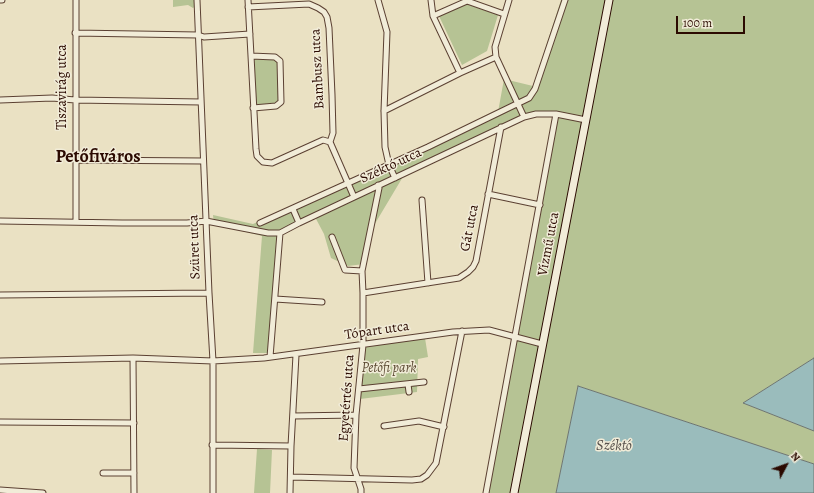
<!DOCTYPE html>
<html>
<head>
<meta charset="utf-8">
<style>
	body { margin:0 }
	#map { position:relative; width:814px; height:493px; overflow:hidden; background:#eae1c3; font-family:Alegreya,serif }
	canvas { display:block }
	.north { position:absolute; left:766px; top:445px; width:40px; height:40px; -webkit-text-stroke:3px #f1ecd8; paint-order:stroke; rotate:49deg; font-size:11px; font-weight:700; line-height:16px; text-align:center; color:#2b0a01 }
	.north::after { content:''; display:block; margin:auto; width:14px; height:18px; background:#2b0a01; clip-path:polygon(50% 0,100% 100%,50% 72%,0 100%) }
	.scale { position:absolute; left:676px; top:16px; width:69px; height:18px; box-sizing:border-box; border:2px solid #2b0a01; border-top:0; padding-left:5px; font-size:12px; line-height:14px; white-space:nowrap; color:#2b0a01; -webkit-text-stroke:3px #f1ecd8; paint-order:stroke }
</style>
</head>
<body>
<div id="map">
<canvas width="814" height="493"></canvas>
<div class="north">N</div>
<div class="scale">100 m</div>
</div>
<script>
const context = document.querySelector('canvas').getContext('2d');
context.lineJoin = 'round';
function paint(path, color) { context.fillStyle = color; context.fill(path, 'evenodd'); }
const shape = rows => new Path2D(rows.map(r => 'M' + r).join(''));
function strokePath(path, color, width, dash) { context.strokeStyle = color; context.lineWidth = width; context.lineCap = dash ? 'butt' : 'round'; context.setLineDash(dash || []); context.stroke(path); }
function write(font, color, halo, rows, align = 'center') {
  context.font = font + ' Alegreya,serif'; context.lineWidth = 3; context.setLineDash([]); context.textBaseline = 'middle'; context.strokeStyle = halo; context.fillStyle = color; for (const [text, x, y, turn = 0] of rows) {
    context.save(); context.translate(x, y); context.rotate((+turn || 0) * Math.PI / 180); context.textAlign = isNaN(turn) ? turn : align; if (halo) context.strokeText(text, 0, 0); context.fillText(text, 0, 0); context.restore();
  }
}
paint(shape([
	[173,0,196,0,196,6,193,8,188,5,173,7],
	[561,0,814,0,814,358,743,403,814,431,814,464,578,386,556,493,485,493,513,359,558,117,538,116,526,118,404,175,373,227,364,264,348,266,331,258,324,234,315,217,282,235,272,353,253,353,262,236,214,224,213,215,253,224,498,112,504,79,533,86],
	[466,4,498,15,487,51,462,65,439,16],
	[255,58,273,58,278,61,279,100,274,103,257,105,256,102,254,64],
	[425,338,428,357,418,359,417,392,360,399,365,347],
	[257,449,272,450,270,493,254,493]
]), '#b6c394');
const water = shape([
	[814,358,814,431,743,403,814,358],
	[578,386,814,464,814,493,556,493,578,386]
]);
paint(water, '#9abcbc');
strokePath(water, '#6e7571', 1);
const street = shape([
	[0,0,2,0],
	[197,0,209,293,213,361,213,493],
	[248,0,256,149,257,156,263,162,272,163,323,140,330,142],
	[378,0,387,32,384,111,385,147,389,165,395,178],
	[431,0,433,16,460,73],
	[509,0,495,47,496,57,524,117],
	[248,7,309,4,318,8,324,12,327,17,329,28,332,95,333,133,330,142,354,197],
	[433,16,467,1,504,14],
	[75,33,198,35,204,37,250,34],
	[251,56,275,57,280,61,281,102,276,106,253,108],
	[0,100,52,98,75,100,201,102],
	[384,111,460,73,496,57],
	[75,160,203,161],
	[488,194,540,205],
	[422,200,428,283],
	[293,209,299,223],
	[0,221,122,223,187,223,206,221,268,233,280,233,299,223,524,117,536,114,556,114,586,120],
	[76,222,76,0],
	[260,223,428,147,529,98,535,89,565,0],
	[332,237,345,270,362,271],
	[363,293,459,278,468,272,473,267,476,261,501,127],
	[0,295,209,293],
	[275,299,322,302],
	[270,357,280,233],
	[133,358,134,493],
	[0,361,133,358,213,361,264,358,453,332,489,330,542,344],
	[408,384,409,392],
	[359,389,424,382],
	[293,416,356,415],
	[0,422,134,423],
	[384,426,419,421,444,427],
	[212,445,291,446],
	[103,473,134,473],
	[291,477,412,480,421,479,427,475,436,463,462,331],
	[0,490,43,493],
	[290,493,291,446,296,355],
	[361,493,361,489,354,468,356,415,363,345,363,293,362,271,379,188,378,185],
	[486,493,556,114]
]);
const secondary = shape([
	[514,493,609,0]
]);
strokePath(street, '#5b4032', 7);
strokePath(secondary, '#2b0a01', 9);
strokePath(street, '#f1ecd8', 5);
strokePath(secondary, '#f1ecd8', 7);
write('14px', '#2b0a01', '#f1ecd8', [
	["Bambusz utca",318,69,-93],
	["Tiszavirág utca",63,87,-90],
	["Széktó utca",391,166,-25],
	["Gát utca",470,228,-79],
	["Vízmű utca",549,244,-79],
	["Szüret utca",195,247,-92],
	["Tópart utca",377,331,-8],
	["Egyetértés utca",347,398,-86]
]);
write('italic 14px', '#5c4b34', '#f1ecd8', [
	["Petőfi park",389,369]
]);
write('italic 15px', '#57514c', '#f1ecd8', [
	["Széktó",614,446]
]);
write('bold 18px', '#2b0a01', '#f1ecd8', [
	["Petőfiváros",98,158]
]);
</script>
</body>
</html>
